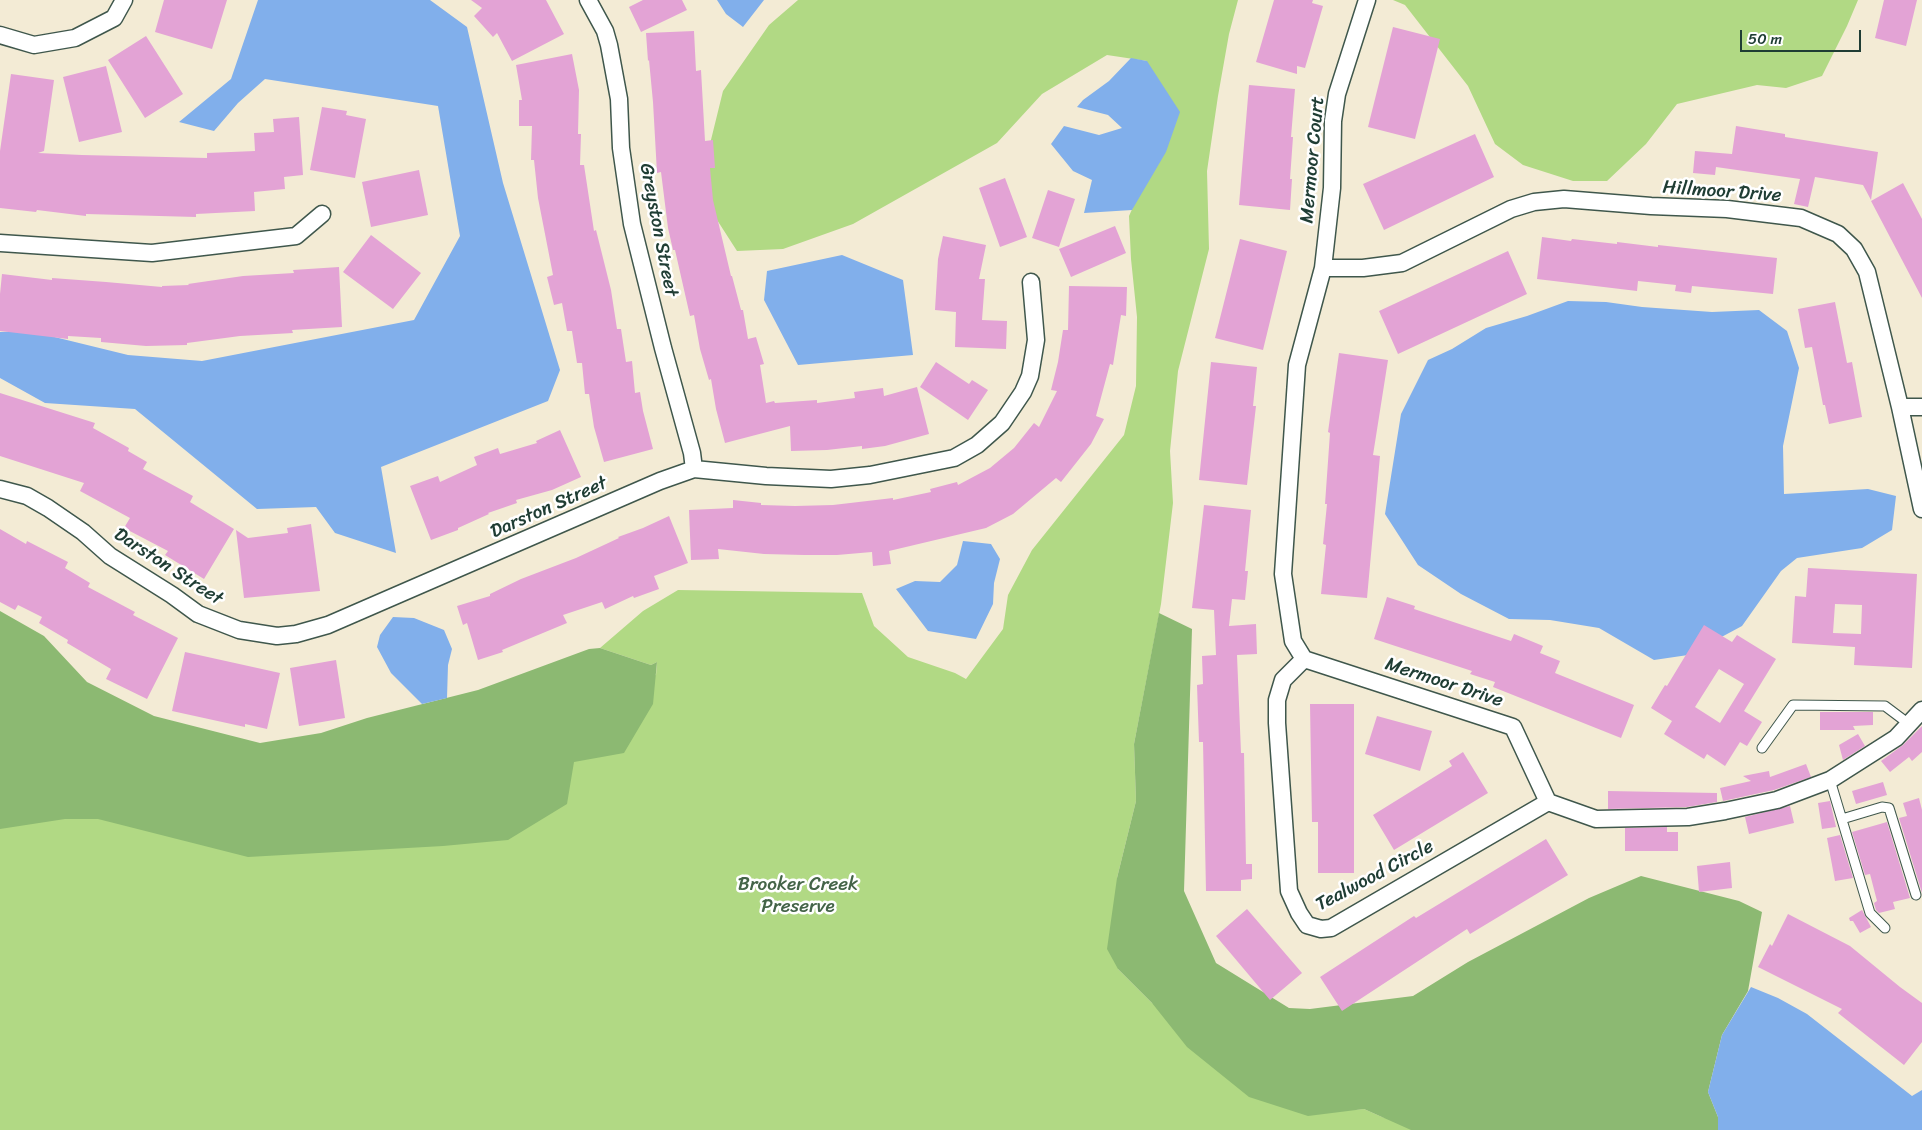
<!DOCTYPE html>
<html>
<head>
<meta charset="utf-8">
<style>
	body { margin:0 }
	#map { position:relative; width:1922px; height:1130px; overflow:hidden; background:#f3ebd5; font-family:Sriracha,sans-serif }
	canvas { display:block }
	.scale { position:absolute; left:1740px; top:30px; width:121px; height:22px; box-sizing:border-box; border:2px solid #1f3d34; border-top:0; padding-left:6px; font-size:15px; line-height:18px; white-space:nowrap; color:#1f3d34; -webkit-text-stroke:4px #fff; paint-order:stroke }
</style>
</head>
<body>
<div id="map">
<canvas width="1922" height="1130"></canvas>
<div class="scale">50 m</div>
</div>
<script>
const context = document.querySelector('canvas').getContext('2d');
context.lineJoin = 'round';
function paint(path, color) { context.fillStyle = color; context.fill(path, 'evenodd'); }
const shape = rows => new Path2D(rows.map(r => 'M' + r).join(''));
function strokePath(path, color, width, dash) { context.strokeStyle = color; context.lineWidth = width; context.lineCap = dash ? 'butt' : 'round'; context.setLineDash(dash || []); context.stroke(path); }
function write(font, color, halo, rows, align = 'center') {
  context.font = font + ' Sriracha,sans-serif'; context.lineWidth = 5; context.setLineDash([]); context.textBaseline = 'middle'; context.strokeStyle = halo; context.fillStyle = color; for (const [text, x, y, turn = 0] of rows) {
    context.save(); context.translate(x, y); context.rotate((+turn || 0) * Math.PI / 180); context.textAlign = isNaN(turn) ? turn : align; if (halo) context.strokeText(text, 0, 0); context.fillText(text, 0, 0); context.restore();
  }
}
paint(shape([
	[798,0,1238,0,1229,34,1218,96,1207,171,1209,249,1178,371,1170,451,1173,503,1161,604,1134,744,1136,801,1117,878,1118,969,1152,1003,1354,1110,1364,1109,1382,1117,1436,1130,0,1130,0,780,125,803,656,675,657,662,651,665,600,648,643,611,678,590,862,593,874,626,908,657,955,673,966,679,1003,629,1008,595,1032,550,1124,435,1136,386,1137,317,1131,259,1129,216,1138,196,1147,61,1107,55,1042,94,997,143,853,224,783,249,737,251,710,209,709,148,723,91,769,25],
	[1393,0,1858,0,1847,26,1822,76,1786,88,1757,85,1677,104,1646,144,1607,181,1573,181,1523,165,1495,144,1468,86,1405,5]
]), '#b1d984');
paint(shape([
	[0,611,44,636,87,682,154,716,260,743,321,733,367,718,478,690,589,649,600,648,651,665,657,662,653,704,624,753,574,762,567,804,508,840,443,846,248,857,98,819,65,819,0,829],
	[1159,613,1192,629,1184,891,1216,963,1289,1008,1310,1009,1413,996,1468,962,1589,898,1641,876,1739,901,1762,912,1748,991,1722,1035,1708,1092,1718,1117,1718,1130,1411,1130,1364,1109,1308,1116,1249,1097,1187,1047,1152,1003,1118,969,1107,949,1117,878,1136,801,1134,744]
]), '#8cb972');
paint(shape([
	[258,0,430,0,467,27,503,183,560,370,548,401,381,467,396,553,335,533,316,507,257,509,135,409,45,403,0,378,0,332,30,331,128,355,202,361,414,320,460,236,438,106,265,79,238,103,214,131,179,122,231,79],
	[717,0,764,0,743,27,726,14],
	[1131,58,1147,61,1180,112,1166,152,1132,210,1084,213,1092,180,1073,171,1051,144,1064,126,1099,135,1122,128,1108,115,1077,107,1083,100,1109,81],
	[842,255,903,280,913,355,798,365,764,300,767,271],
	[1568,301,1606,302,1642,307,1712,312,1759,310,1787,331,1799,368,1783,446,1784,494,1868,489,1896,496,1892,530,1862,548,1797,558,1781,571,1742,626,1688,655,1654,660,1599,628,1550,620,1509,619,1461,594,1418,565,1385,514,1401,414,1428,360,1452,349,1486,328,1527,316],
	[963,541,991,544,1000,559,994,583,993,604,976,639,928,631,896,589,915,581,940,582,957,565],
	[393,617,414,618,444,630,452,649,448,665,447,698,422,704,391,673,377,647,380,635],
	[1751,987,1778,998,1807,1014,1912,1096,1922,1090,1922,1130,1718,1130,1718,1117,1708,1092,1722,1035]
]), '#81afeb');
paint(shape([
	[164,0,227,0,212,49,155,32],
	[471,0,546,0,564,34,512,61,497,33,493,37,474,16,482,8],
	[643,0,682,0,687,10,641,32,629,7],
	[1274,0,1313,0,1312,3,1323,6,1305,68,1297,66,1297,74,1256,62],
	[1884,0,1917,0,1906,46,1875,38],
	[1393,27,1440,39,1415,139,1368,127],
	[694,31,696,71,701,70,705,141,713,140,715,168,710,168,713,200,731,276,732,276,741,310,743,310,748,339,756,337,764,364,760,365,766,403,774,401,775,403,817,400,817,403,855,398,854,392,883,388,884,396,917,387,929,434,885,446,862,449,862,446,827,450,791,451,790,426,725,443,716,409,711,379,709,380,700,349,694,315,690,316,675,250,673,250,668,228,661,172,657,173,653,102,649,60,648,61,646,33],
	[146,36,183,94,145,118,108,60],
	[572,54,579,90,578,134,581,134,580,165,584,165,594,231,596,230,611,290,617,329,621,329,626,362,632,361,635,393,640,392,643,411,653,449,604,462,594,427,589,394,585,394,582,363,577,363,572,331,567,331,562,303,554,305,547,277,553,275,538,198,534,160,531,160,532,126,519,126,519,100,522,100,516,65],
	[106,66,122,132,79,142,63,77],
	[11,74,54,80,44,151,38,153,82,155,207,158,207,153,255,151,254,133,274,132,273,119,299,117,303,175,284,177,285,189,254,192,255,211,196,214,196,217,86,214,86,216,37,210,36,212,0,208,0,151],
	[1249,85,1295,89,1291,137,1293,137,1290,179,1292,179,1290,210,1239,205],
	[322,107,347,111,346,115,366,119,355,178,310,170],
	[1736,126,1785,134,1785,137,1878,152,1871,200,1863,185,1815,177,1808,207,1794,204,1800,179,1716,167,1715,175,1693,173,1695,151,1732,154],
	[1475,134,1494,177,1384,230,1363,184],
	[419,170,428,215,371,227,362,182],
	[1005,178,1027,237,1000,247,979,188],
	[1903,183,1922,219,1922,298,1871,201],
	[1048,190,1075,199,1059,247,1032,238],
	[1115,226,1126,253,1071,277,1059,249],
	[371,235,421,273,393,309,343,272],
	[943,236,986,245,979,279,985,279,982,320,1007,321,1006,349,955,347,956,312,935,310,938,259],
	[1542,237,1571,241,1572,239,1617,244,1617,242,1658,247,1658,245,1777,258,1773,294,1692,286,1691,293,1675,291,1676,285,1638,281,1637,291,1537,279],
	[1240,239,1287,251,1263,350,1215,338],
	[1508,251,1527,294,1398,354,1379,311],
	[339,267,342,327,292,330,293,333,240,336,187,343,187,345,146,346,101,342,101,338,68,336,68,339,0,331,0,294,2,274,52,280,52,278,106,282,162,287,162,286,189,285,188,284,243,276,294,273,293,270],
	[1069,286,1127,287,1126,316,1121,315,1113,365,1110,364,1096,416,1104,419,1091,444,1061,482,1056,478,1013,514,986,528,889,551,891,564,873,566,872,552,837,555,804,555,764,554,718,549,719,559,691,560,689,510,733,508,733,500,761,503,761,505,795,506,833,505,893,498,893,500,931,492,930,489,957,482,958,485,990,468,1014,448,1034,423,1039,427,1057,391,1051,390,1058,362,1063,330,1068,330],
	[1835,302,1847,363,1852,362,1862,417,1829,424,1825,405,1823,405,1812,347,1805,348,1798,309],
	[1339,353,1388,360,1373,455,1380,456,1367,598,1321,594,1326,545,1323,544,1327,504,1325,504,1330,433,1328,432],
	[936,362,969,384,972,380,988,390,968,420,920,387],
	[1211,362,1257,367,1253,406,1256,406,1247,485,1199,480],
	[0,393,95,423,93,428,129,448,128,451,147,462,143,469,193,496,190,502,234,529,204,579,165,555,168,551,124,528,130,518,80,491,84,483,0,456],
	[560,430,581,477,552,490,516,500,517,503,488,513,489,514,458,528,458,530,431,540,410,486,438,476,440,482,477,465,474,457,498,448,500,454,537,443,536,441],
	[1204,505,1251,510,1245,571,1248,571,1245,600,1232,599,1229,626,1256,624,1257,654,1237,655,1241,753,1244,753,1246,864,1252,864,1252,879,1241,880,1241,891,1206,891,1203,742,1199,742,1197,685,1203,684,1202,656,1216,655,1214,610,1192,608],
	[669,516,688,563,654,576,659,589,634,598,633,596,605,609,602,602,563,615,567,623,502,650,503,652,478,660,467,623,463,625,457,606,490,596,490,594,521,579,576,558,619,538,618,537,643,528],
	[311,524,320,591,244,598,236,530,248,538,288,533,287,528],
	[0,529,26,544,27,541,68,562,65,568,90,583,88,587,135,612,133,615,178,638,147,699,106,679,111,669,67,643,68,640,39,623,42,617,18,605,15,610,0,602],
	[1808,568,1917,574,1912,668,1854,665,1855,647,1792,643,1795,596,1806,597],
	[1835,604,1862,605,1861,634,1833,633],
	[1387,597,1415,606,1414,609,1511,641,1514,634,1543,646,1540,653,1560,661,1555,673,1634,705,1621,738,1493,687,1495,682,1470,674,1472,671,1374,639],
	[1704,625,1732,642,1737,635,1776,659,1744,711,1762,722,1747,746,1740,742,1725,766,1707,754,1704,759,1664,734,1672,721,1651,708,1665,685,1667,686],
	[1719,669,1744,684,1720,723,1695,707],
	[185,652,280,673,267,729,245,724,245,727,172,711],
	[336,660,345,718,299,726,290,668],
	[1310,704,1354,704,1354,873,1318,873,1318,822,1312,822],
	[1820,712,1873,712,1873,725,1853,726,1855,730,1820,730],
	[1377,716,1432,731,1420,771,1365,754],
	[1922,726,1922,752,1912,761,1909,757,1890,772,1881,761,1903,745],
	[1858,734,1865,746,1843,760,1839,745],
	[1463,752,1488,793,1394,850,1373,815,1452,766,1449,761],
	[1806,764,1811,777,1774,790,1723,801,1720,788,1751,781,1743,776,1769,771,1770,777],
	[1883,782,1887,795,1856,804,1852,791],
	[1608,791,1717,793,1717,802,1687,807,1608,809],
	[1919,798,1922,810,1922,893,1899,818,1907,816,1903,803],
	[1830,801,1836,827,1822,829,1818,803],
	[1790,806,1794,823,1749,834,1745,817],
	[1887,822,1910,898,1893,902,1895,909,1879,913,1876,910,1874,903,1877,901,1870,874,1865,875,1852,832],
	[1667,827,1667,832,1678,832,1678,851,1625,851,1625,828],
	[1840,835,1853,878,1835,881,1827,838],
	[1546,839,1568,875,1470,934,1467,929,1342,1011,1320,977,1414,916,1416,918],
	[1730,862,1732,888,1699,892,1697,866],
	[1247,909,1302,973,1270,1000,1216,936],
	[1862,910,1871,927,1860,933,1853,921,1850,921,1849,918],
	[1788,914,1850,946,1900,987,1922,1003,1922,1042,1904,1065,1838,1013,1842,1009,1758,967,1770,944,1772,946]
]), '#e3a3d5');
const lane = shape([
	[1762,748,1793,705,1885,706,1909,724],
	[1830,780,1870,913,1885,928],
	[1842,819,1882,807,1889,808,1916,895]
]);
const street = shape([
	[588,0,605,31,609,45,619,99,621,148,632,224,663,348,692,453,694,469],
	[1367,0,1337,94,1333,121,1332,188,1323,268,1297,365,1283,574,1293,641,1304,659,1513,727,1548,802,1596,819,1688,817,1725,811,1777,800,1830,780,1896,738,1922,710],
	[0,35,34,45,75,38,114,18,124,0],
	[0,243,152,253,296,236,322,214],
	[1323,268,1363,268,1402,263,1511,209,1534,202,1564,199,1651,206,1727,209,1801,218,1838,234,1854,249,1867,272,1900,407,1922,509],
	[1900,407,1922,407],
	[0,489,27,496,48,508,83,532,110,556,172,595,198,614,239,630,277,636,296,634,328,625,660,481,694,469,766,476,831,479,870,475,954,458,977,445,1002,423,1023,392,1030,376,1036,340,1031,282],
	[1304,659,1283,680,1277,700,1277,723,1289,891,1299,913,1307,925,1321,929,1331,928,1548,802]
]);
strokePath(lane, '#3f574c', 11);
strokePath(street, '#3f574c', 19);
strokePath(lane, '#fff', 9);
strokePath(street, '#fff', 16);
write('19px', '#1f3d34', '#fff', [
	["Mermoor Court",1313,160,-85],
	["Hillmoor Drive",1722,192,4],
	["Greyston Street",658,230,79],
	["Darston Street",549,508,-24],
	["Darston Street",168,567,33],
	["Mermoor Drive",1444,683,18],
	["Tealwood Circle",1375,876,-28]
]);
write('19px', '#446448', '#fff', [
	["Brooker Creek",798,885],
	["Preserve",798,907]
]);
</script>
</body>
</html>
